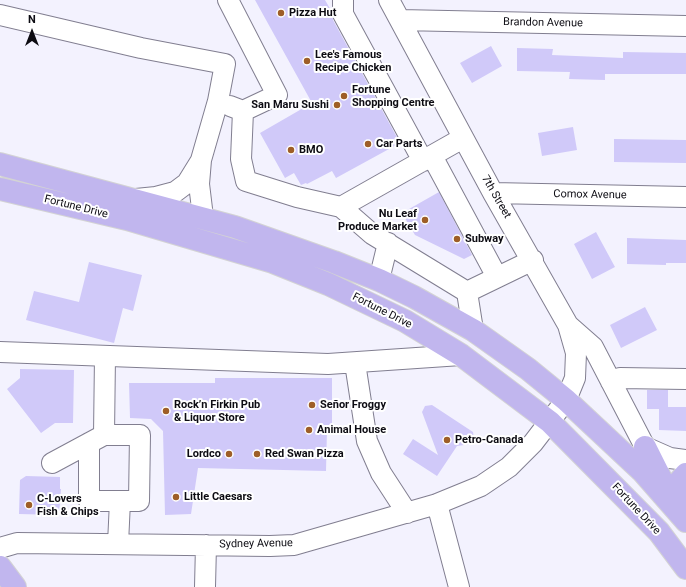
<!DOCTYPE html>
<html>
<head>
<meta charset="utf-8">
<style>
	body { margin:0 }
	#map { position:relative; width:686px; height:587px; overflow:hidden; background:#f3f2fe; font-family:Roboto,sans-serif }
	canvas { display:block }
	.north { position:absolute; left:12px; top:12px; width:40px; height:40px; -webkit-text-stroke:3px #fff; paint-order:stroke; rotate:0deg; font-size:11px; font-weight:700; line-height:16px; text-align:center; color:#0c0b12 }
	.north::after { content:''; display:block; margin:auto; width:14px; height:18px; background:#0c0b12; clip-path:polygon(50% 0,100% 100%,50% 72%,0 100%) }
</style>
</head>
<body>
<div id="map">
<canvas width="686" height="587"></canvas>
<div class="north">N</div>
</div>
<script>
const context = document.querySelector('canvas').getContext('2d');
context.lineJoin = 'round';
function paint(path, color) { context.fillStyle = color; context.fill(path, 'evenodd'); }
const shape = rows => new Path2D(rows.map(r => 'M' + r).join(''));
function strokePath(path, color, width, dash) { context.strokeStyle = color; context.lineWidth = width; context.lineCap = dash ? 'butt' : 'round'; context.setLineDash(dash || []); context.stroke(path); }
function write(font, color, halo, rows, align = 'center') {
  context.font = font + ' Roboto,sans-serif'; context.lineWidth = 4; context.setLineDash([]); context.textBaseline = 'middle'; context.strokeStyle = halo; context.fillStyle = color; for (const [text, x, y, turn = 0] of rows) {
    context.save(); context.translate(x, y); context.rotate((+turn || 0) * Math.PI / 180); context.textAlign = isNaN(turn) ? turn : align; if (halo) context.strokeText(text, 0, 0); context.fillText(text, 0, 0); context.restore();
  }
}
paint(shape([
	[255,0,325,0,332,12,333,20,400,143,336,178,332,171,307,184,306,183,301,185,294,173,285,178,260,133,312,103],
	[491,46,502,66,472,83,460,63],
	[517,48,553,49,552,55,623,58,623,52,686,53,686,74,605,74,605,80,569,79,570,72,517,71],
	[573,127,577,150,542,156,538,133],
	[614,139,686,140,686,163,614,162],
	[439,192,472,255,464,259,415,235,402,213],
	[596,232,615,267,592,279,574,244],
	[627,238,686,240,686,263,666,263,666,265,627,264],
	[89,262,142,275,133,311,123,308,114,343,26,320,34,291,79,302],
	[645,307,657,330,621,348,610,325],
	[20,369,74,370,73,423,55,423,41,433,7,389,20,378],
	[215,378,332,378,332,429,327,429,326,471,198,468,191,514,165,515,163,431,151,419,130,418,129,383,215,383],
	[647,390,668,390,668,407,686,407,686,431,659,430,659,409,647,409],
	[432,405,473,432,474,439,471,444,457,446,437,476,403,454,413,439,438,455,422,412,425,406],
	[26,476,60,477,60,489,61,489,59,515,19,514,20,480]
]), '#d0c9f9');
const minor = shape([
	[228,0,277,95,243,111,230,106],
	[343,0,343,14,423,161],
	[0,15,141,48,225,64,218,101,201,160,199,184,203,217],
	[400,20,686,26],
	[243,111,241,159,246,181,297,197,341,207,463,138],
	[432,156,497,277],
	[493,193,686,197],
	[136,199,156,197,175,192,187,183,200,162],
	[341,207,372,234,467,292,533,260],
	[379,280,388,243],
	[467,292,473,330],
	[568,325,593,347,645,447,670,458,686,460],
	[0,352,328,364,461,355],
	[355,363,367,441,381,473,407,513],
	[611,382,620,378,686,379],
	[89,443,89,501,139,501,140,435,104,435],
	[52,463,104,435,105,356],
	[437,504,459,587],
	[118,544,120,501],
	[0,548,17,543,270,546,294,545,437,504,481,486,509,467,533,443,566,400,575,378,576,353,568,325,493,193,389,0],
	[205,587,206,545]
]);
const major = shape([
	[0,164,235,227,334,262,379,280,414,297,473,330,528,369,566,400,643,472,686,521],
	[0,189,127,219,273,262,328,284,405,321,461,355,550,422,659,532,686,568],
	[645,447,664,485],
	[675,508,676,490,679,482,686,474],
	[0,567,15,587]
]);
strokePath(minor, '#817e90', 22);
strokePath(major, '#d3d3d4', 24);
strokePath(minor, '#fff', 20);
strokePath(major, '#c1b6ee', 22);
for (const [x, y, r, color] of [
	[281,13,4,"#9e5e27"],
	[307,61,4,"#9e5e27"],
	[344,96,4,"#9e5e27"],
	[337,105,4,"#9e5e27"],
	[368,144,4,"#9e5e27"],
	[291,150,4,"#9e5e27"],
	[425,220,4,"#9e5e27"],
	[457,239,4,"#9e5e27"],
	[312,405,4,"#9e5e27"],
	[166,411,4,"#9e5e27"],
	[309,430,4,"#9e5e27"],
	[447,440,4,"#9e5e27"],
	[229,454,4,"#9e5e27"],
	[257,454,4,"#9e5e27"],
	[176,497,4,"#9e5e27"],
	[29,505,4,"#9e5e27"]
]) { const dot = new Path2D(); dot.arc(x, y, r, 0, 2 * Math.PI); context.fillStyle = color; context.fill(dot); strokePath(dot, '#fff', 1.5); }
write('bold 11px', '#0c0b12', '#fff', [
	["Pizza Hut",289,13],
	["Lee's Famous",315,55],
	["Recipe Chicken",315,68],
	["Fortune",352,90],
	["Shopping Centre",352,103],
	["San Maru Sushi",329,105,"right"],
	["Car Parts",376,144],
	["BMO",299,150],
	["Nu Leaf",417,214,"right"],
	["Produce Market",417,227,"right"],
	["Subway",465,239],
	["Rock’n Firkin Pub",174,405],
	["& Liquor Store",174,418],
	["Señor Froggy",320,405],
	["Animal House",317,430],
	["Petro-Canada",455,440],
	["Lordco",221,454,"right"],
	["Red Swan Pizza",265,454],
	["Little Caesars",184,497],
	["C-Lovers",37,499],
	["Fish & Chips",37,512]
], 'left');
write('11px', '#0c0b12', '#fff', [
	["Brandon Avenue",543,23,1],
	["Comox Avenue",590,195,1],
	["7th Street",496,197,60],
	["Fortune Drive",76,207,14],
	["Fortune Drive",382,311,27],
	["Fortune Drive",636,509,47],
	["Sydney Avenue",256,544,-1]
]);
</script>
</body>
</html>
